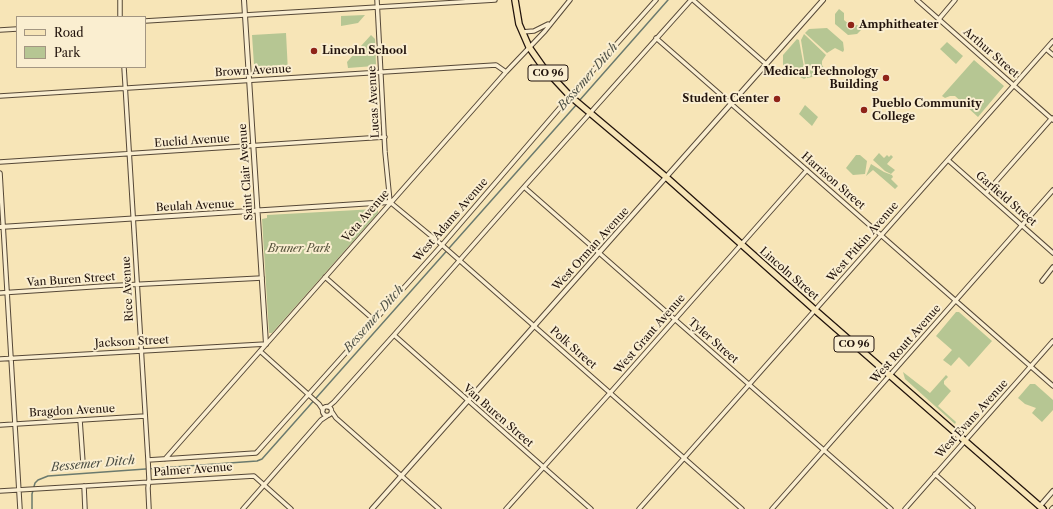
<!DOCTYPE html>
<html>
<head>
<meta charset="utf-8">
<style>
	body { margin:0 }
	#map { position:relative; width:1053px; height:509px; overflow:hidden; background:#f7e5b7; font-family:"Libre Caslon Text",serif }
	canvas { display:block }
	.legend { position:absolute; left:16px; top:16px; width:130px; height:52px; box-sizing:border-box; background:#faeed0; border:1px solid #a39682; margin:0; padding:5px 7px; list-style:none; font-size:12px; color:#21130c }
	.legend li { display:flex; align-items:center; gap:8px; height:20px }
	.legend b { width:20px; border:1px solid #a39682 }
</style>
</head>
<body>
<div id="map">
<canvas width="1053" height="509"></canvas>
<ul class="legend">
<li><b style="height:5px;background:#f7e5b7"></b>Road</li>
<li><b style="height:11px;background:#b6c693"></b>Park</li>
</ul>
</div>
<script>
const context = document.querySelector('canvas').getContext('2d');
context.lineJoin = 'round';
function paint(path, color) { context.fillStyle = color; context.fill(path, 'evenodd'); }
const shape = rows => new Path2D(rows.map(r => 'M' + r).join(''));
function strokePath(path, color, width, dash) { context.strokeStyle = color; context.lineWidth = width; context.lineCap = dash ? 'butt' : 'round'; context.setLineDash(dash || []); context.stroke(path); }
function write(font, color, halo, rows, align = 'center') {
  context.font = font + ' "Libre Caslon Text",serif'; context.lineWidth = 4; context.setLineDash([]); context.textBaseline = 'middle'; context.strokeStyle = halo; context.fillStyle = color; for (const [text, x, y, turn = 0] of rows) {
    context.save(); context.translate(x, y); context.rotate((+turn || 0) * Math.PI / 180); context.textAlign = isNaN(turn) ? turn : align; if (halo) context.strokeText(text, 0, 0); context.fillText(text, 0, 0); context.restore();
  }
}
paint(shape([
	[839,9,844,13,844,20,851,26,857,25,862,29,857,34,848,35,835,24,835,14],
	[365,15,358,23,341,26,341,16],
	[827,28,843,42,844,50,843,52,835,48,827,53,805,33,809,29],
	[286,33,288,72,284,74,282,72,261,73,258,76,254,65,252,35],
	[804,34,826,55,822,61,822,65,826,71,823,75,807,78,801,40],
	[371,35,375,39,376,64,374,66,348,68,347,62,354,54,357,56,364,49,361,46],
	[797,39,799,40,806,78,804,79,798,76,790,74,783,67,783,55],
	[947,42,963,56,956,64,940,49],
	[974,60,1004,86,978,117,955,96,950,96,945,98,942,96],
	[805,105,818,117,812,126,799,114],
	[879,153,884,158,887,155,889,157,891,155,893,157,887,164,895,170,891,174,885,171,873,160],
	[856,155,860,155,867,161,865,174,853,175,846,168],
	[871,164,884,172,892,175,893,177,891,179,898,186,895,189,873,170,866,176],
	[375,209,378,211,378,213,272,333,269,333,262,219,267,218,267,215],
	[956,312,959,312,992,341,969,367,959,357,951,366,943,360,952,350,936,336],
	[903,372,930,393,946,375,948,377,944,381,944,384,951,391,938,406,956,422,955,424,905,379],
	[1030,384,1035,384,1053,400,1053,410,1042,422,1032,413,1036,408,1025,404,1018,398]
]), '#b6c693');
strokePath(shape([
	[579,101,668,0],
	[32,509,32,494,35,483,38,480,48,476,257,461,262,459,577,104]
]), '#6b7a6e', 1.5);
const minor = shape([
	[120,0,120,17],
	[377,0,385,152,390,202,442,245,742,509],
	[693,0,766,64],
	[917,0,1053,120],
	[939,19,955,0],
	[145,21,495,0],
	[0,30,17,29],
	[522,32,534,31,548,24],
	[656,38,1053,386],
	[1046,49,1053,55],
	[124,67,148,460,149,479,148,488,149,509],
	[0,96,463,67,496,65,506,72],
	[948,160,1053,253],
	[0,162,385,137],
	[0,173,20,509],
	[524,187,891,509],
	[986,193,1052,118],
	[325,277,374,320],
	[1042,281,1053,267],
	[0,293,105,286,262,278],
	[394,335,591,509],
	[260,351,319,404,323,410],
	[0,359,266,344],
	'322.5 411a4.5 4.5 0 1 1 9 0a4.5 4.5 0 1 1-9 0Z',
	[328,407,334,402,394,335,524,187,691,0],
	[332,412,336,418,439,509],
	[80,420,83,463],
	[0,425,145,416],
	[165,459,506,72,545,31,570,0],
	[148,460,256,453,258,451,442,245,570,96,656,0],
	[935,474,973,508],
	[84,486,85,509],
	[0,491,254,476,291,509],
	[243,509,321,420,327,416],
	[506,509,610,393,807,170],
	[639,509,1053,41],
	[772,509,1053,190],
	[905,509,1053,341]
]);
const tertiary = shape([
	[244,0,266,344],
	[0,227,390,202],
	[1040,506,1053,491],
	[372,509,823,0],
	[1052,509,1053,508]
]);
const primary = shape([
	[515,0,519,24,529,47,543,67,570,96,666,177,815,310,1043,509]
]);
strokePath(minor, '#564837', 5.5);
strokePath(tertiary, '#564837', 6);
strokePath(primary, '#21130c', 8);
strokePath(minor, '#faeed0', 3.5);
strokePath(tertiary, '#faeed0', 4);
strokePath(primary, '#f7e5b7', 5.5);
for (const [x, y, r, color] of [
	[851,25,4,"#8f2418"],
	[314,51,4,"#8f2418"],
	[886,78,4,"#8f2418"],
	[777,99,4,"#8f2418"],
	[864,110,4,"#8f2418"]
]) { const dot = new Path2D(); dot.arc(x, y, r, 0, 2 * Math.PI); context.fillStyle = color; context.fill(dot); strokePath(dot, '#faeed0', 1.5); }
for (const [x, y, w] of [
	[548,73,40],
	[854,344,40]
]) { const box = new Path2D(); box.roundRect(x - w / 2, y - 8, w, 16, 3); context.fillStyle = '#faeed0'; context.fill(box); strokePath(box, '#21130c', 1); }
write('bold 10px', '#21130c', null, [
	["CO 96",548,73],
	["CO 96",854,344]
]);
write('bold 11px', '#21130c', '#faeed0', [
	["Amphitheater",859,25],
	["Lincoln School",322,51],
	["Medical Technology",878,72,"right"],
	["Building",878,85,"right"],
	["Student Center",769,99,"right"],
	["Pueblo Community",872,104],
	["College",872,117]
], 'left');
write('11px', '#21130c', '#faeed0', [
	["Arthur Street",991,53,41],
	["Brown Avenue",253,71,-3],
	["Lucas Avenue",374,102,-93],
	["Euclid Avenue",192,141,-4],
	["Saint Clair Avenue",246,172,-94],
	["Harrison Street",833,181,41],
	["Garfield Street",1006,199,41],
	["Beulah Avenue",195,206,-3],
	["Veta Avenue",366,216,-49],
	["West Adams Avenue",451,220,-49],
	["West Pitkin Avenue",863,242,-49],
	["West Orman Avenue",591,249,-48],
	["Lincoln Street",789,274,41],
	["Van Buren Street",71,280,-4],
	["Rice Avenue",128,289,-93],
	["West Grant Avenue",650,334,-49],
	["Tyler Street",713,341,41],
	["Jackson Street",132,342,-3],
	["West Routt Avenue",906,344,-49],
	["Polk Street",573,348,41],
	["Bragdon Avenue",72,411,-3],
	["Van Buren Street",498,416,41],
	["West Evans Avenue",972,419,-48],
	["Palmer Avenue",193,470,-4]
]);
write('italic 11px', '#55523b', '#faeed0', [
	["Bruner Park",299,249]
]);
write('italic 12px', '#4c4f45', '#faeed0', [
	["Bessemer Ditch",588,77,-49],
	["Bessemer Ditch",374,319,-49],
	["Bessemer Ditch",93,464,-5]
]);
</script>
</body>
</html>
